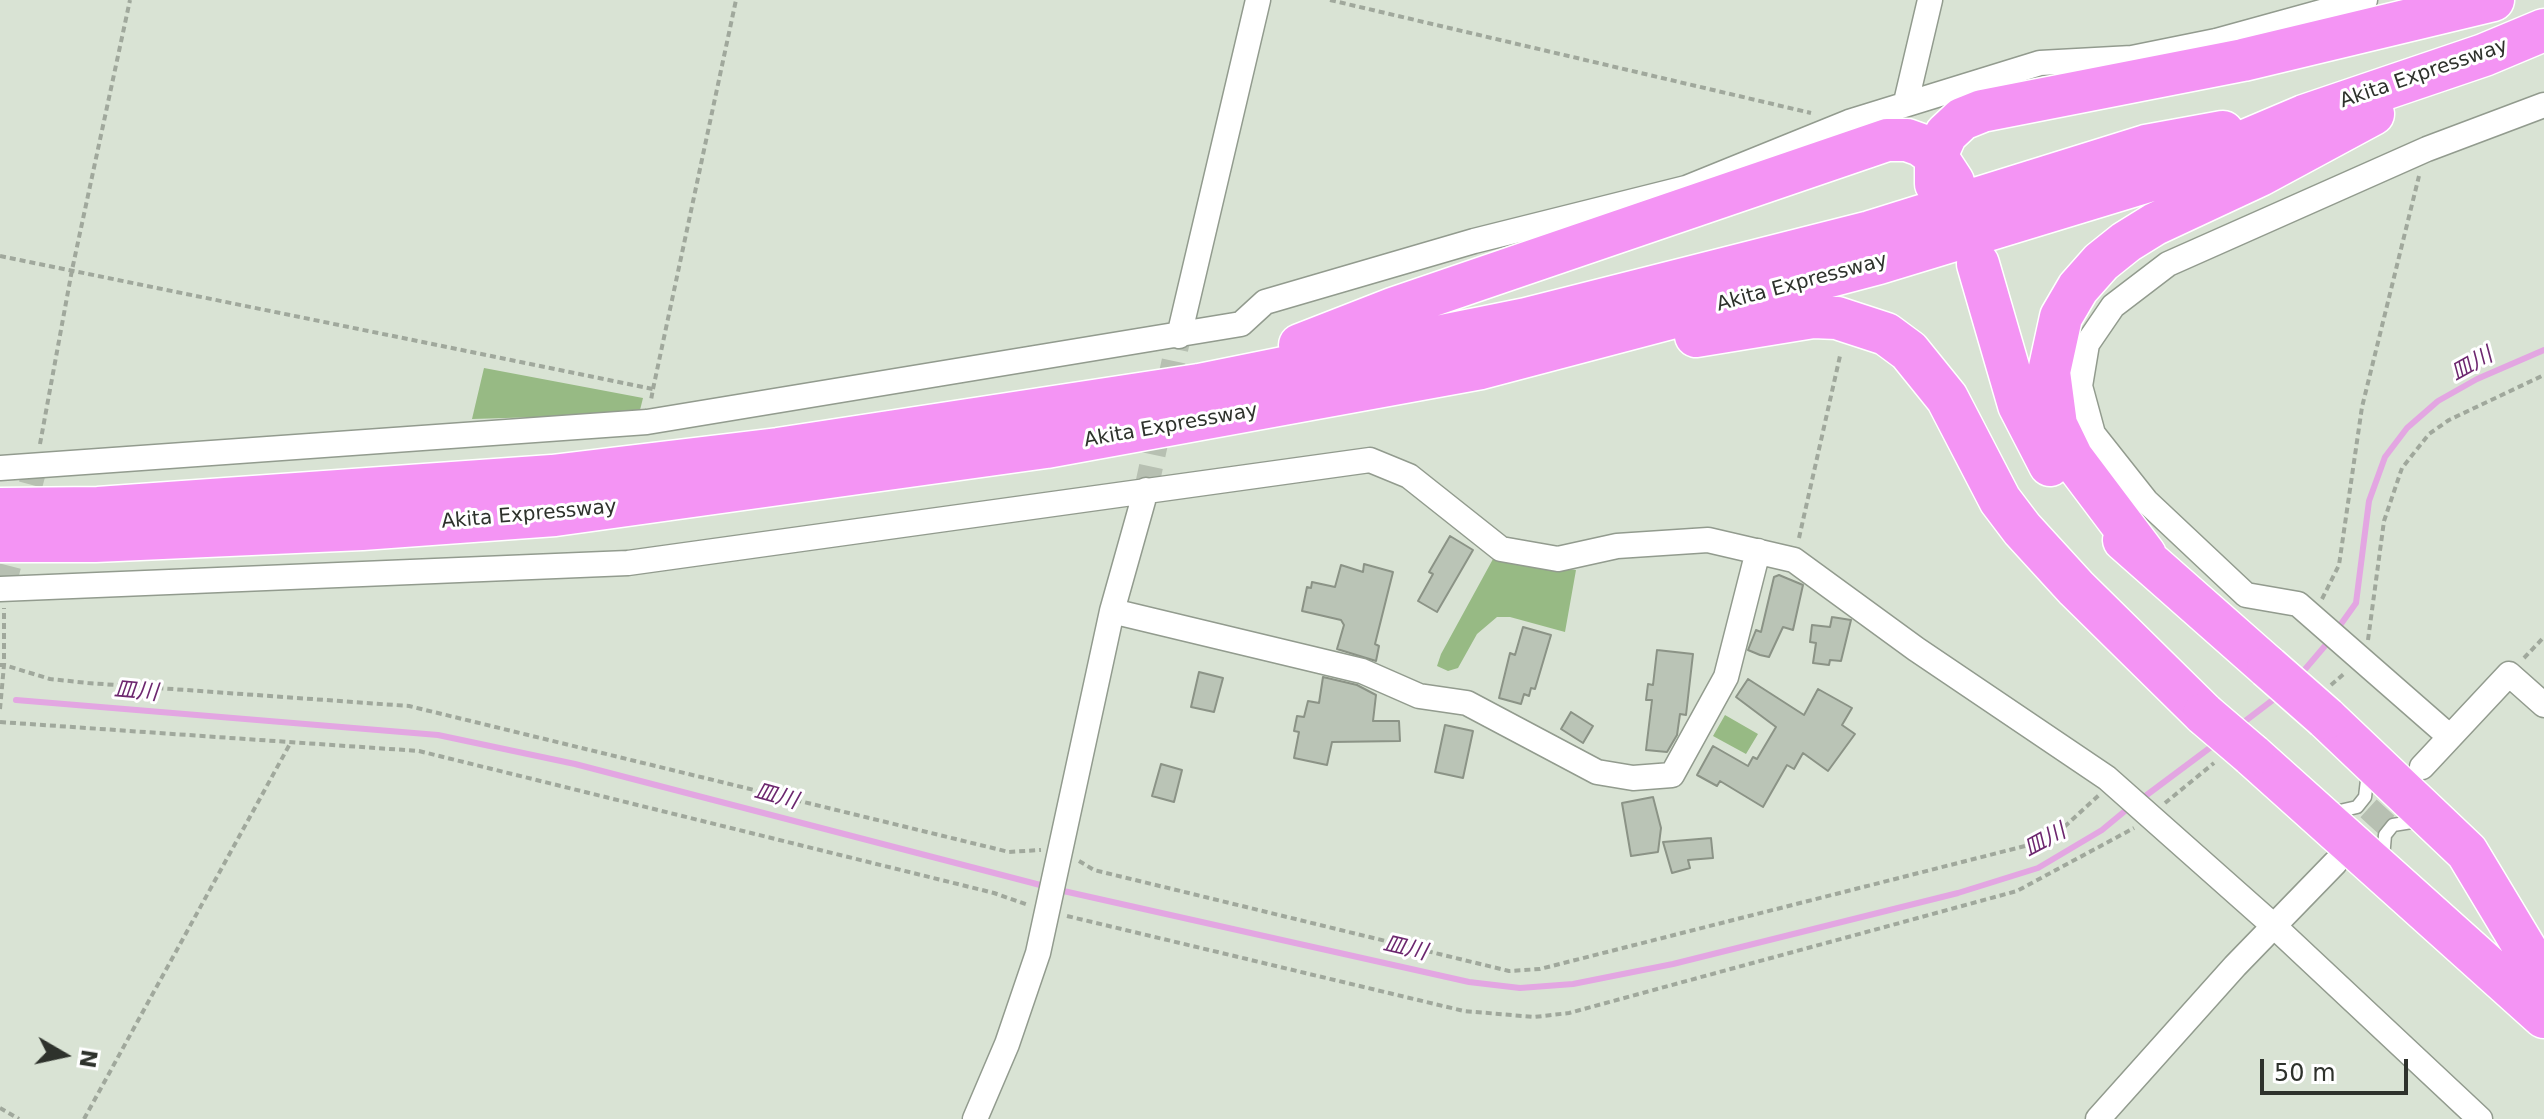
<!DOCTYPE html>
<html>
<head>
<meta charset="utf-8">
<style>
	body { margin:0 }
	#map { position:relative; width:2544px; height:1119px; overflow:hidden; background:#d9e3d4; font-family:"DejaVu Sans",sans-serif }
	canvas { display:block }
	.north { position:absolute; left:24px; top:1015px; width:80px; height:80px; -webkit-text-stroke:6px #fff; paint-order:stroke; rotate:99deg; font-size:22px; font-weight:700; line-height:32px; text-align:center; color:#2e322c }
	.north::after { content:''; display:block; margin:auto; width:28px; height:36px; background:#2e322c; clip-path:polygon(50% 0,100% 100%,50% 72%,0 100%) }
	.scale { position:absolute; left:2260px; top:1059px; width:148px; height:36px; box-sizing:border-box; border:4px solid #2e322c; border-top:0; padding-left:10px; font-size:24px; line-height:28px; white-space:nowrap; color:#2e322c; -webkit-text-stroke:6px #fff; paint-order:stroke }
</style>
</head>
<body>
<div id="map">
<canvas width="2544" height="1119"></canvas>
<div class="north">N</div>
<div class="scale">50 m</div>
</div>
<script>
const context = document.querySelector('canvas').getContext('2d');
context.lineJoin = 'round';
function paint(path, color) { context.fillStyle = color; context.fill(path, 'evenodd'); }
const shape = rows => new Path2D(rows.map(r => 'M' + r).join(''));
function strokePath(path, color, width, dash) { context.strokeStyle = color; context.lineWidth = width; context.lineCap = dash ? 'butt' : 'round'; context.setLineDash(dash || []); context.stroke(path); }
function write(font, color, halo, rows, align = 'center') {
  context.font = font + ' "DejaVu Sans","Noto Sans JP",sans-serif'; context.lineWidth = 6; context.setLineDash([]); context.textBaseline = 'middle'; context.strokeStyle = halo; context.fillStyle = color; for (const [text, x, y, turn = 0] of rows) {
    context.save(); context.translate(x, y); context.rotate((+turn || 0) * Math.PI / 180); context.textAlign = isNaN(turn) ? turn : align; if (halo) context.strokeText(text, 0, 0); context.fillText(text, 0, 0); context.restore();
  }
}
paint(shape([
	[484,368,643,398,639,414,472,419],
	[1493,559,1576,570,1565,632,1510,617,1497,617,1477,634,1458,668,1448,671,1437,666,1441,654],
	[1725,715,1758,734,1746,754,1713,736]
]), '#97ba84');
strokePath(shape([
	[2336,631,2356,603,2369,501,2385,457,2407,428,2438,401,2477,379,2544,350],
	[2301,674,2330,640],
	[16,700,438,735,575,764,1048,887],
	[2240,725,2278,696],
	[2140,800,2215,744],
	[1059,890,1469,982,1520,988,1573,984,1673,964,1958,893,2038,868,2102,830,2131,806]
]), '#e3a6e2', 6);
const building = shape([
	[1450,536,1473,550,1437,612,1418,601,1433,574,1429,572,1450,536],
	[1364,564,1393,572,1375,644,1379,646,1376,661,1337,649,1344,625,1341,620,1302,611,1307,587,1311,588,1312,582,1335,587,1341,565,1363,572,1364,564],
	[1779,575,1803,585,1793,630,1783,627,1769,657,1760,655,1748,650,1756,630,1761,632,1774,577,1779,575],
	[1832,617,1851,620,1841,661,1830,660,1829,665,1813,663,1816,643,1810,642,1812,625,1830,627,1832,617],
	[1523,627,1551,635,1535,689,1531,688,1529,696,1524,694,1521,704,1499,698,1510,653,1515,655,1523,627],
	[1657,650,1693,654,1686,715,1680,714,1677,735,1667,752,1646,750,1652,700,1646,700,1648,684,1653,685,1657,650],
	[1199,672,1223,678,1214,712,1191,707,1199,672],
	[1323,677,1357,685,1376,695,1373,721,1399,721,1400,741,1332,742,1327,765,1294,758,1299,732,1294,731,1297,716,1304,717,1308,701,1319,703,1323,677],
	[1748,679,1804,715,1818,689,1852,708,1842,725,1855,734,1828,771,1803,753,1794,769,1787,765,1763,807,1720,781,1717,786,1697,775,1713,746,1748,766,1753,757,1757,759,1776,727,1736,697,1748,679],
	[1571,712,1593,726,1583,743,1561,729,1571,712],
	[1445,725,1473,731,1463,778,1435,772,1445,725],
	[1161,764,1182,770,1174,802,1152,796,1161,764],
	[1653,797,1661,828,1658,852,1631,856,1622,803,1653,797],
	[1711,838,1713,858,1688,860,1690,868,1672,873,1663,842,1711,838]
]);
paint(building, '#bac4b6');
strokePath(building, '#8b9386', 2);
strokePath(shape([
	[1146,490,1179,336],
	[3,589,35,468],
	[2345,852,2409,782]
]), '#b7c0b2', 24, [24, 12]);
const lane = shape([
	[2331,813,2357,807,2365,797,2368,772],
	[2383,858,2385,835,2393,825,2418,821]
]);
const street = shape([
	[1906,102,1930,0],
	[1179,336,1258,0],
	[0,468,647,422,1241,324,1265,302,1474,241,1686,188,1849,122,2040,63,2132,58,2216,41,2365,0],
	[0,589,628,563,1370,460,1409,476,1501,549,1558,559,1617,546,1708,540,1794,560,1916,649,2107,778,2275,927,2480,1119],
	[1112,611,1362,671,1419,696,1467,703,1597,772,1633,778,1672,775,1726,677,1758,551],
	[2450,737,2298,604,2246,595,2146,501,2093,434,2080,386,2087,344,2113,306,2168,264,2427,149,2544,105],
	[2422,767,2509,674,2544,705],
	[975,1119,1007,1044,1038,953,1112,611,1146,490],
	[2098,1119,2235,966,2335,863]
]);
const highway = shape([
	[1936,184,1936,156,1946,134,1962,119,1982,111,2243,60,2493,0],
	[1978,264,2019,405,2050,465],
	[1696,336,1813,317,1837,318,1886,334,1909,351,1947,398,2000,500,2022,529,2076,588,2204,714],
	[1300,345,1395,308,1887,140,1907,140,1921,145,1936,156,1953,182],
	[0,509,98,508,552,476,778,449,1199,385,1526,319,1870,232,2146,146,2223,132],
	[2124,540,2268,667],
	[0,541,95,541,362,529,555,515,1046,447,1481,368,1879,263,2155,179,2304,116,2484,55,2544,30],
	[2145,555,2072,458,2056,425,2049,372,2061,317,2078,288,2101,262,2126,242,2155,224,2260,175,2373,114],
	[2326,718,2467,852,2544,980],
	[2252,755,2544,1017]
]);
strokePath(lane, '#929b8e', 15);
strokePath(street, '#929b8e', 27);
strokePath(highway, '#fff', 45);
strokePath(shape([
	[1330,0,1811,113],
	[0,256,653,389,651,400],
	[653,389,736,0],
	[40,444,72,270,130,0],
	[1799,538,1840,356],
	[2322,599,2339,565,2362,407,2419,176],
	[2368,640,2384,521,2402,468,2429,434,2449,420,2544,375],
	[2524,658,2544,637],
	[0,665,4,665,4,608],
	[2331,685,2345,673],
	[0,709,4,665,50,679,88,683,409,706,1009,852,1041,850],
	[0,722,419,751,994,893,1028,905],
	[2165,803,2214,763],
	[1079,861,1094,870,1509,971,1540,969,2025,846,2062,829,2099,795],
	[1067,916,1464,1011,1534,1017,1569,1013,2017,891,2134,828],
	[0,1108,19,1119],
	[84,1119,291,742]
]), '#a0a89c', 4, [6, 4]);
strokePath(lane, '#fff', 12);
strokePath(street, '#fff', 24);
strokePath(highway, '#f494f4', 42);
const highwayBridge = shape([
	[2268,667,2326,718],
	[2204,714,2252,755]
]);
strokePath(highwayBridge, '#fff', 45, []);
strokePath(highwayBridge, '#f494f4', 42);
write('20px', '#2e322c', '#fff', [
	["Akita Expressway",2424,74,-19],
	["Akita Expressway",1802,283,-15],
	["Akita Expressway",1171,426,-10],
	["Akita Expressway",529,515,-5]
]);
write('italic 22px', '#6d276f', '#fff', [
	["皿川",2472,365,-29],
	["皿川",136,692,5],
	["皿川",776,797,15],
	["皿川",2045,841,-28],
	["皿川",1405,949,13]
]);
</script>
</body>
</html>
